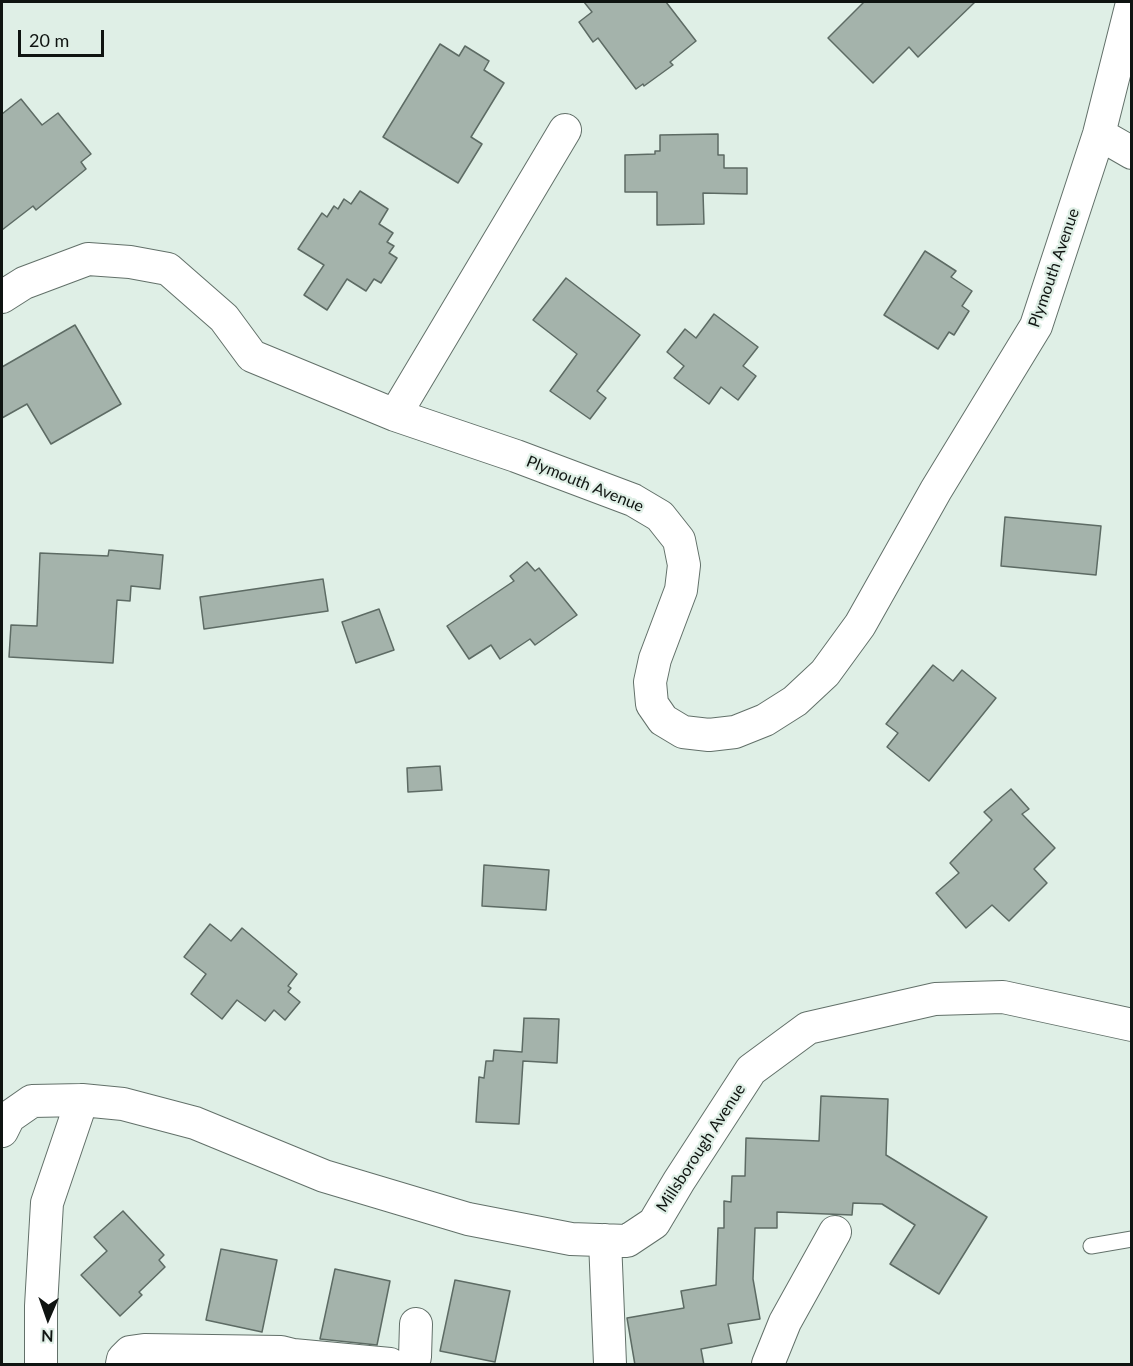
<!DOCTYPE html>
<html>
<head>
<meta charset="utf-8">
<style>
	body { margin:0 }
	#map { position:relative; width:1133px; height:1366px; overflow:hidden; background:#dfefe6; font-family:Lato,sans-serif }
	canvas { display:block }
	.frame { position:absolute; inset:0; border:3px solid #0f1411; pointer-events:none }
	.north { position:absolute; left:18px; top:1288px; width:60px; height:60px; -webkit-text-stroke:4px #dfefe6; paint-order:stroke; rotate:182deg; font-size:16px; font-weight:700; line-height:24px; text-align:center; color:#0f1411 }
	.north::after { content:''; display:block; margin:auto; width:21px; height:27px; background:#0f1411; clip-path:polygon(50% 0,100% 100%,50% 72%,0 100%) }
	.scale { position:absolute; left:18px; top:30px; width:86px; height:27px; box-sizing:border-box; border:3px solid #0f1411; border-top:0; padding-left:8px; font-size:18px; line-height:21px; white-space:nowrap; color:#0f1411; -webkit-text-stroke:4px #dfefe6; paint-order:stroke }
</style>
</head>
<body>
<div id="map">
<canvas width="1133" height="1366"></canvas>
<div class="frame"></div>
<div class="north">N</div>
<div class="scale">20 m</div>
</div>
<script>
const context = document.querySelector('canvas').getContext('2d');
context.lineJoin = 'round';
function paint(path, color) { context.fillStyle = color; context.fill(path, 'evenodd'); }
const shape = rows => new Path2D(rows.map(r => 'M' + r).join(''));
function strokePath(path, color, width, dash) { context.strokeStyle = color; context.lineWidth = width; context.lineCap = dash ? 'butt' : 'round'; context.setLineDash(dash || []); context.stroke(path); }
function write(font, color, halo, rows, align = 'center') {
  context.font = font + ' Lato,sans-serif'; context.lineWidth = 4.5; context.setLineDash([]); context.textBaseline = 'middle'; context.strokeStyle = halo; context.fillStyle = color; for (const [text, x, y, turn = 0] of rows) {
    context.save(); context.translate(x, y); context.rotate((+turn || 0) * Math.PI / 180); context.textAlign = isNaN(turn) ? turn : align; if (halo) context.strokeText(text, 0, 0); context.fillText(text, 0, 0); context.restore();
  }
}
const building = shape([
	[584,2,666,2,696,41,670,62,673,65,644,86,643,84,636,89,598,38,593,42,579,22,592,12,584,2],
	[864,2,975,2,918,57,909,47,873,83,828,38,864,2],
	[440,44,459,56,465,46,489,61,484,70,504,83,471,137,482,144,458,183,383,137,440,44],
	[21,99,42,125,58,113,91,154,81,162,86,169,36,210,33,206,2,230,2,114,21,99],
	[718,134,718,155,724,155,724,168,747,168,747,194,703,193,704,224,657,225,657,192,625,192,625,155,655,154,655,151,660,151,660,135,718,134],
	[360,191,388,209,379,224,393,233,387,242,394,246,389,253,397,258,381,283,374,279,366,291,347,279,327,310,304,295,324,265,298,249,322,213,327,217,334,206,338,209,344,199,351,204,360,191],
	[925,251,956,271,951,277,972,291,962,306,969,311,954,335,949,332,938,349,884,315,925,251],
	[566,278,640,335,597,391,606,398,590,419,550,391,577,354,533,320,566,278],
	[714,314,758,347,743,366,756,376,738,400,721,387,709,404,674,378,684,366,667,352,685,329,696,338,714,314],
	[75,325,121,404,51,444,27,404,2,418,2,367,75,325],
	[1005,517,1101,526,1096,575,1001,566,1005,517],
	[109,550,163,555,160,589,131,586,130,601,117,600,113,663,9,657,11,625,37,626,40,553,108,556,109,550],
	[527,562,535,571,539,568,577,615,535,645,530,639,500,659,491,645,469,659,447,626,514,581,510,576,527,562],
	[323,579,328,611,204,629,200,597,323,579],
	[379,609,394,650,356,663,342,622,379,609],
	[933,665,953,681,962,670,996,698,929,781,887,747,898,733,886,724,933,665],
	[440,766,442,790,408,792,407,768,440,766],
	[1011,789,1029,809,1022,814,1055,848,1034,869,1047,883,1009,921,992,905,966,928,936,893,959,873,950,863,992,820,984,812,1011,789],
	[484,865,549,870,546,910,482,906,484,865],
	[210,924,231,941,242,928,297,974,288,986,291,988,288,992,300,1002,285,1020,274,1010,265,1021,237,1000,222,1019,191,994,206,974,184,957,210,924],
	[524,1018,559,1019,557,1063,523,1061,519,1124,476,1122,479,1077,484,1078,486,1061,493,1061,494,1050,522,1052,524,1018],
	[821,1096,888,1099,886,1155,987,1217,939,1294,890,1264,915,1225,882,1204,853,1203,852,1215,777,1212,777,1228,755,1228,753,1279,760,1319,728,1324,732,1343,701,1349,704,1365,635,1365,627,1318,684,1308,681,1291,716,1285,718,1228,724,1228,724,1201,731,1202,732,1176,745,1176,746,1138,819,1141,821,1096],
	[123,1211,164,1255,159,1260,165,1267,139,1292,142,1295,120,1316,81,1275,107,1251,94,1237,123,1211],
	[221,1249,277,1260,262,1332,206,1320,221,1249],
	[335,1269,390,1281,377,1345,320,1339,335,1269],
	[455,1280,510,1291,495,1362,440,1351,455,1280]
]);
paint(building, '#a4b3ab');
strokePath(building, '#5d6b64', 1.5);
const service = shape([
	[1091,1246,1132,1239]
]);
const minor = shape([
	[1099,134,1132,153],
	[2,297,24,283,88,259,130,262,168,269,224,318,252,356,395,415,516,456,633,500,660,516,679,540,684,565,681,590,655,659,650,682,652,704,663,720,683,732,709,735,735,732,765,720,795,701,825,673,860,625,936,490,1036,326,1099,134,1132,3],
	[395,415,565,130],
	[2,1131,9,1117,32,1101,82,1100,123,1104,195,1123,324,1176,468,1219,571,1239,627,1241,654,1223,679,1181,751,1070,808,1028,935,999,1003,997,1132,1025],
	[605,1240,610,1364],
	[293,1355,390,1364],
	[41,1364,41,1306,47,1203,82,1100],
	[122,1364,123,1359,130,1352,144,1350,281,1352,293,1355,300,1364],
	[409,1364,415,1357,416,1324],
	[768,1364,785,1322,835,1232]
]);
strokePath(service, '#627069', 17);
strokePath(minor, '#627069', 34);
strokePath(service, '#fff', 15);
strokePath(minor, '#fff', 32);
write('16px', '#0f1411', '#dfefe6', [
	["Plymouth Avenue",1054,268,-71],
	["Plymouth Avenue",585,484,22],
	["Millsborough Avenue",701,1148,-57]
]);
</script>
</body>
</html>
